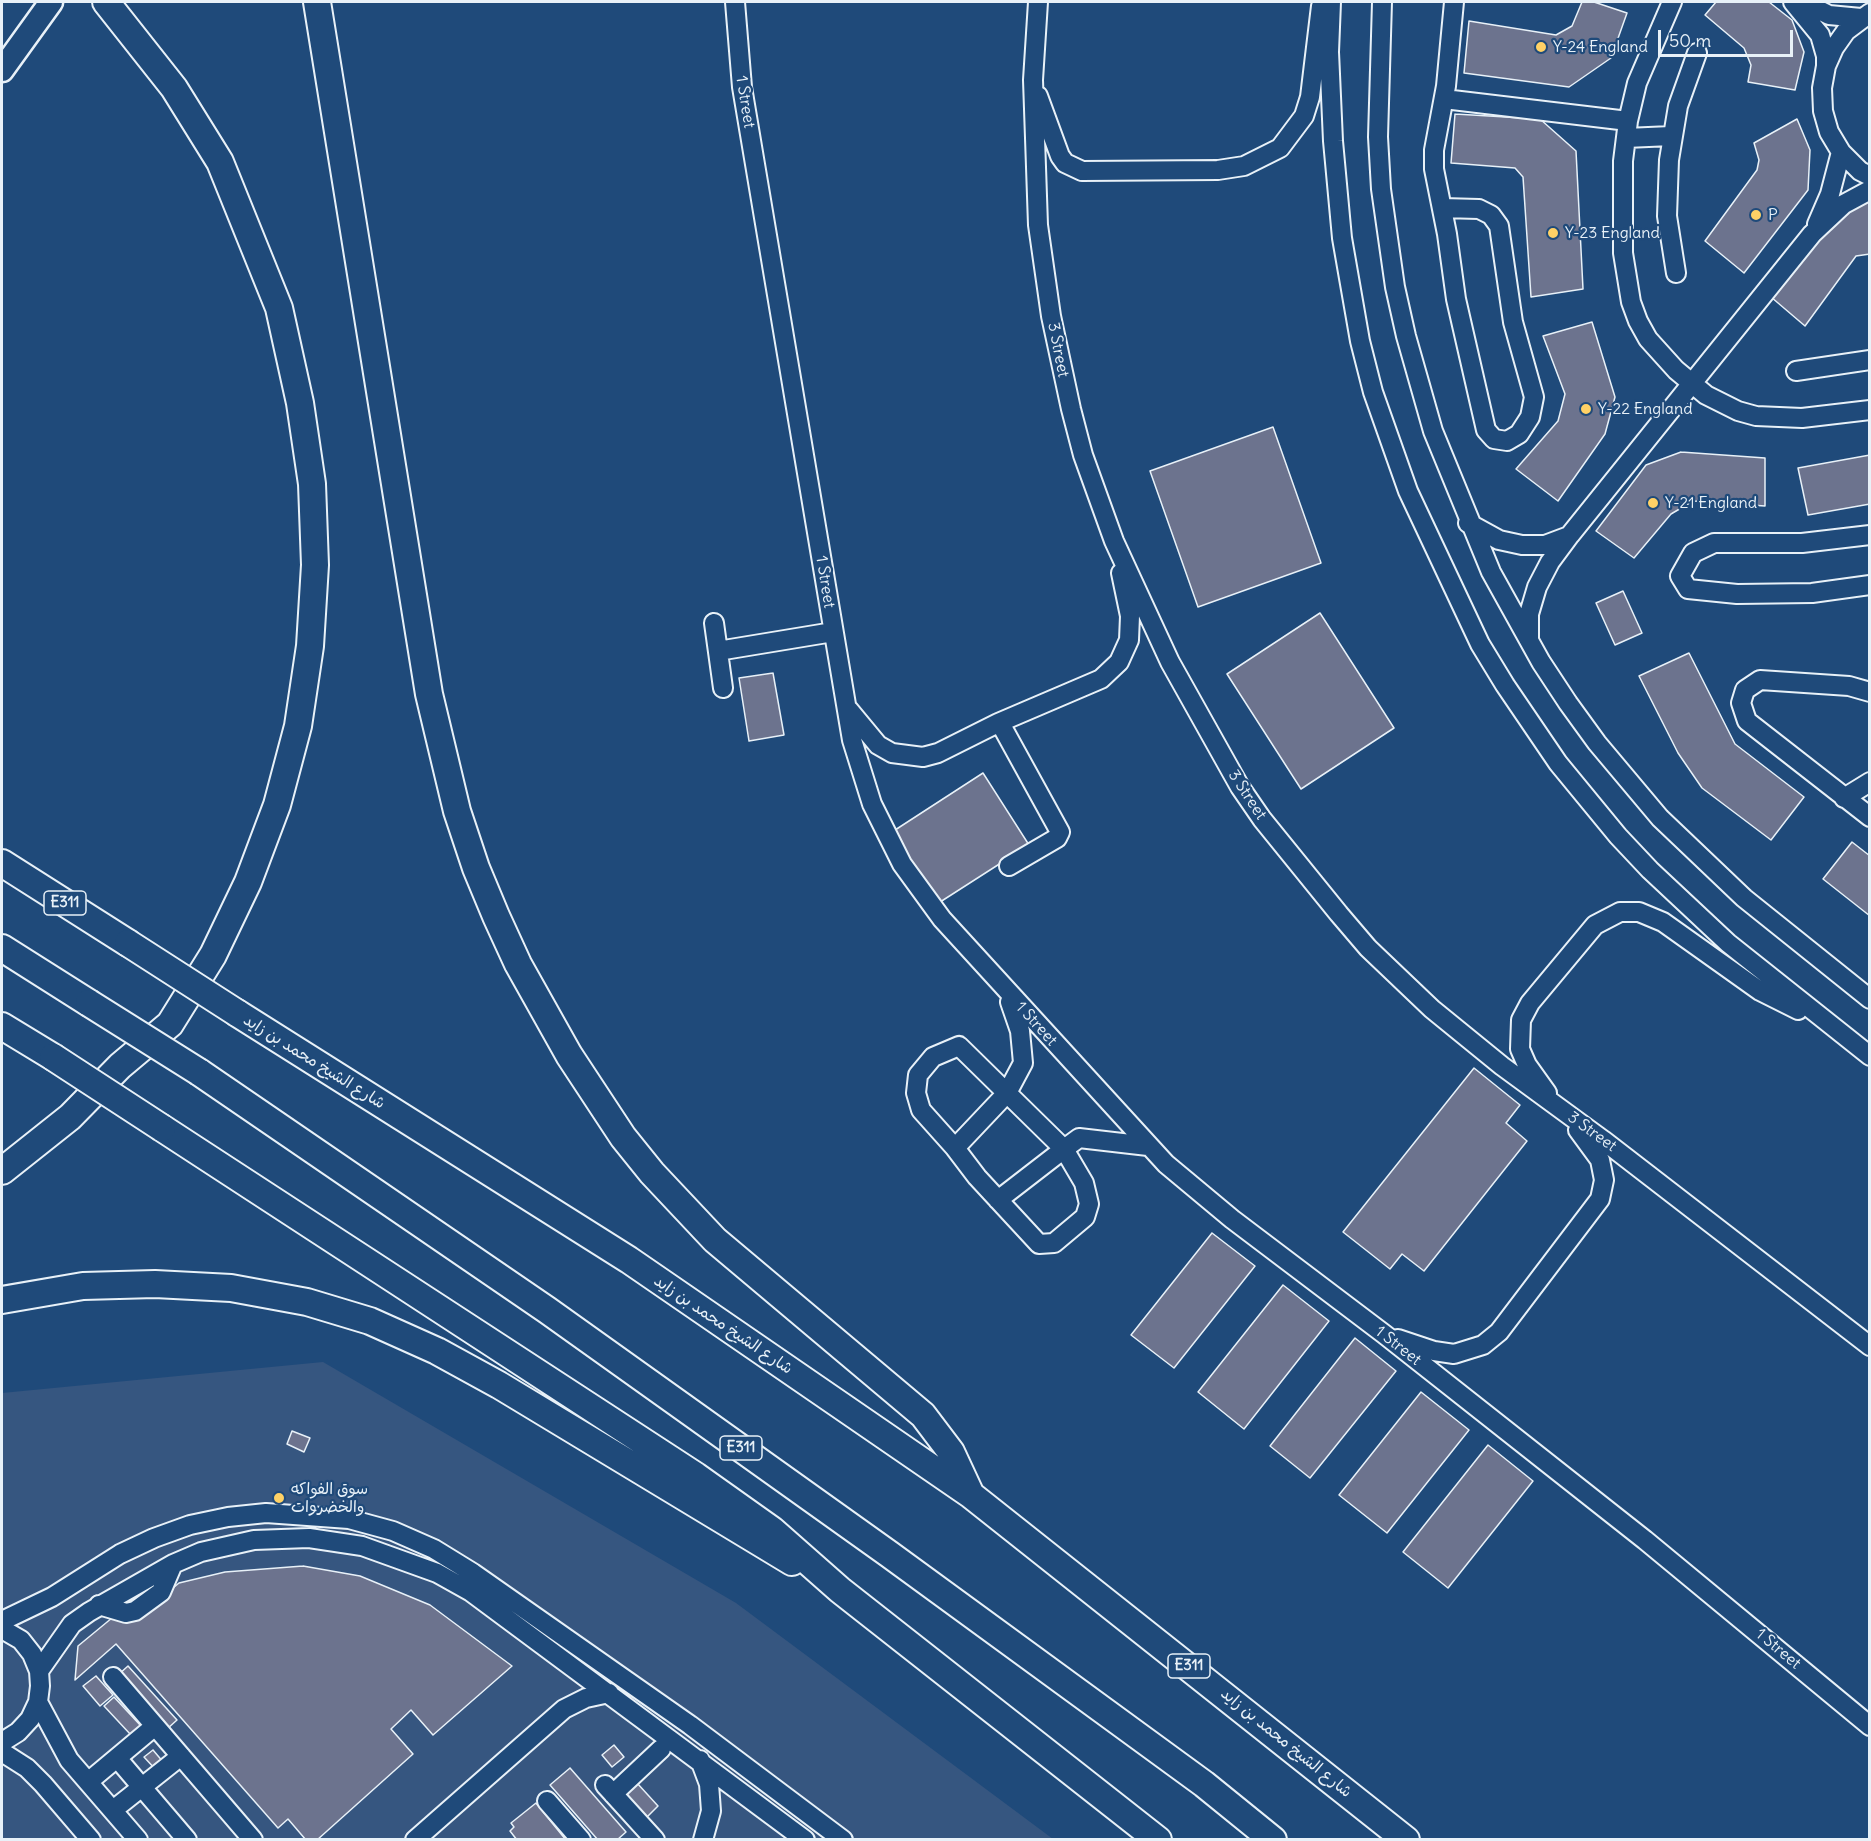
<!DOCTYPE html>
<html>
<head>
<meta charset="utf-8">
<style>
	body { margin:0 }
	#map { position:relative; width:1871px; height:1841px; overflow:hidden; background:#1f4a7a; font-family:Delius,sans-serif }
	canvas { display:block }
	.frame { position:absolute; inset:0; border:3px solid #e8f1f8; pointer-events:none }
	.scale { position:absolute; left:1658px; top:30px; width:135px; height:27px; box-sizing:border-box; border:3px solid #e8f1f8; border-top:0; padding-left:8px; font-size:18px; line-height:21px; white-space:nowrap; color:#e8f1f8; -webkit-text-stroke:4px #1f4a7a; paint-order:stroke }
</style>
</head>
<body>
<div id="map">
<canvas width="1871" height="1841"></canvas>
<div class="frame"></div>
<div class="scale">50 m</div>
</div>
<script>
const context = document.querySelector('canvas').getContext('2d');
context.lineJoin = 'round';
function paint(path, color) { context.fillStyle = color; context.fill(path, 'evenodd'); }
const shape = rows => new Path2D(rows.map(r => 'M' + r).join(''));
function strokePath(path, color, width, dash) { context.strokeStyle = color; context.lineWidth = width; context.lineCap = dash ? 'butt' : 'round'; context.setLineDash(dash || []); context.stroke(path); }
function write(font, color, halo, rows, align = 'center') {
  context.font = font + ' Delius,"Playpen Sans Arabic",sans-serif'; context.lineWidth = 4.5; context.setLineDash([]); context.textBaseline = 'middle'; context.strokeStyle = halo; context.fillStyle = color; for (const [text, x, y, turn = 0] of rows) {
    context.save(); context.translate(x, y); context.rotate((+turn || 0) * Math.PI / 180); context.textAlign = isNaN(turn) ? turn : align; if (halo) context.strokeText(text, 0, 0); context.fillText(text, 0, 0); context.restore();
  }
}
paint(shape([
	[323,1362,736,1603,1053,1839,2,1840,2,1393]
]), '#365680');
const building = shape([
	[1582,2,1594,2,1627,13,1611,58,1569,87,1464,73,1469,21,1556,35,1572,26,1582,2],
	[1716,2,1769,2,1792,20,1804,52,1795,90,1748,82,1751,65,1744,48,1705,15,1716,2],
	[1455,114,1540,119,1576,151,1583,289,1531,297,1523,177,1515,168,1451,163,1455,114],
	[1797,119,1810,150,1808,190,1744,273,1705,241,1757,170,1759,160,1754,143,1797,119],
	[1867,202,1870,202,1870,254,1856,256,1805,326,1771,297,1837,211,1867,202],
	[1592,322,1615,397,1605,434,1558,501,1516,469,1558,421,1565,394,1543,336,1592,322],
	[1273,427,1321,563,1198,607,1150,471,1273,427],
	[1681,452,1765,458,1765,506,1693,501,1671,514,1634,558,1596,531,1646,465,1681,452],
	[1870,455,1870,504,1808,515,1798,468,1870,455],
	[1623,591,1642,633,1615,645,1596,603,1623,591],
	[1320,613,1394,728,1301,789,1227,674,1320,613],
	[1689,653,1735,744,1804,797,1771,840,1702,788,1678,753,1639,676,1689,653],
	[773,673,784,735,749,741,739,678,773,673],
	[983,773,1029,845,937,904,892,832,983,773],
	[1852,842,1870,856,1870,916,1823,879,1852,842],
	[1474,1068,1520,1105,1506,1123,1527,1141,1424,1271,1402,1254,1390,1269,1343,1232,1474,1068],
	[1212,1233,1255,1266,1174,1368,1131,1335,1212,1233],
	[1283,1285,1329,1321,1244,1429,1198,1392,1283,1285],
	[1355,1338,1396,1371,1310,1478,1270,1446,1355,1338],
	[1421,1392,1469,1430,1387,1533,1339,1495,1421,1392],
	[292,1431,310,1438,304,1452,287,1444,292,1431],
	[1488,1445,1533,1481,1448,1588,1403,1552,1488,1445],
	[303,1566,360,1576,430,1605,512,1666,433,1735,411,1710,391,1729,413,1754,317,1840,306,1840,288,1819,278,1828,116,1644,75,1680,78,1646,118,1613,133,1621,179,1583,225,1572,303,1566],
	[128,1666,177,1720,167,1729,118,1675,128,1666],
	[96,1676,113,1695,100,1706,83,1686,96,1676],
	[114,1697,141,1726,131,1735,104,1706,114,1697],
	[614,1745,624,1757,612,1767,602,1755,614,1745],
	[153,1750,164,1763,156,1770,144,1757,153,1750],
	[570,1768,626,1832,617,1840,598,1840,550,1785,570,1768],
	[637,1783,658,1806,647,1817,625,1794,637,1783],
	[536,1803,566,1840,517,1840,510,1831,514,1827,511,1823,536,1803]
]);
paint(building, '#6c738e');
strokePath(building, '#e8f1f8', 1.5);
const minor = shape([
	[735,2,742,87,852,740,872,804,902,864,942,919,1166,1164,1232,1219,1384,1334,1645,1540,1870,1726],
	[1038,2,1033,80,1038,225,1051,316,1071,409,1083,455,1114,541,1170,662,1240,787,1262,819,1339,914,1368,948,1432,1009,1502,1066,1603,1140,1870,1346],
	[1331,2,1329,52,1333,141,1342,238,1360,341,1373,392,1408,491,1480,644,1505,685,1558,763,1618,836,1650,870,1728,943,1870,1056],
	[1382,2,1378,137,1381,189,1395,287,1406,336,1433,431,1491,572,1541,662,1568,703,1597,743,1660,818,1744,898,1870,999],
	[1672,2,1637,83,1628,121,1623,161,1623,253,1631,302,1638,321,1648,339,1676,370,1706,395,1738,411,1756,416,1802,418,1870,410],
	[1793,2,1820,35,1826,56,1826,66],
	[1803,2,1829,15,1861,18],
	[1870,13,1846,31,1834,48,1826,66,1822,88,1823,111,1829,132,1841,152,1860,171,1870,176],
	[1038,96,1060,156,1065,163,1082,171,1218,170,1244,166,1280,148,1304,116,1310,97,1321,6],
	[1444,99,1628,121],
	[1626,138,1671,136],
	[1442,208,1479,209,1491,215,1499,226,1513,322,1534,397,1530,417,1519,434,1507,441,1494,439,1486,430,1456,299,1447,234,1434,169,1434,150,1446,86,1454,2],
	[1817,224,1830,194,1841,152],
	[1676,273,1667,216,1669,160,1678,106,1697,53],
	[1796,371,1870,360],
	[1468,523,1499,540,1522,545,1545,545,1569,536],
	[1870,535,1802,543,1714,543,1693,553,1680,576,1688,589,1737,594,1812,593,1870,585],
	[714,623,723,688],
	[1529,640,1529,614,1537,587,1550,562,1570,535,1812,234,1844,204,1870,190],
	[718,651,833,632],
	[1870,692,1849,686,1760,680,1745,690,1741,703,1747,721,1870,817],
	[849,710,878,745,892,753,923,757,938,753,998,723,1101,679,1119,662,1129,640,1130,616,1121,573],
	[1000,723,1060,832,1057,838,1009,866],
	[1844,798,1870,782],
	[1010,1002,1020,1031,1023,1063,1007,1093,955,1148,977,1177,1039,1244,1054,1243,1085,1217,1089,1204,1084,1183,1064,1149,1079,1138,1148,1146],
	[1547,1093,1527,1065,1520,1049,1521,1020,1530,1003,1595,925,1620,912,1639,912,1663,922,1760,991,1798,1010],
	[955,1148,921,1110,916,1093,918,1075,933,1057,959,1046,1064,1149,998,1200],
	[1398,1339,1434,1351,1454,1354,1483,1345,1499,1332,1600,1199,1604,1180,1600,1160,1578,1130],
	[99,1605,126,1613,135,1611,161,1592,173,1564],
	[2,1621,52,1597,120,1554,154,1538,190,1525,228,1517,266,1513,349,1519,393,1531,434,1549,473,1573,690,1725,843,1840],
	[2,1629,21,1640,32,1654,39,1671,40,1686,38,1702,30,1719,18,1732,2,1742],
	[39,1671,72,1624,89,1612,173,1564,201,1552,254,1540,309,1538,362,1546,437,1573,471,1592,805,1840],
	[113,1677,253,1840],
	[38,1702,69,1760,138,1840],
	[2,1752,27,1768,43,1784,91,1840],
	[117,1758,187,1840],
	[700,1760,709,1784,711,1811,703,1840],
	[88,1782,155,1726],
	[605,1785,655,1840],
	[613,1794,661,1749],
	[547,1801,581,1840],
	[113,1810,181,1756],
	[415,1840,564,1709,586,1698,609,1693]
]);
const major = shape([
	[2,70,51,2]
]);
const highway = shape([
	[317,2,429,694,457,811,476,868,496,916,518,964,569,1055,623,1137,652,1173,715,1240,923,1415,951,1452,971,1495],
	[2,863,128,943],
	[2,948,89,1003],
	[237,1013,629,1260,971,1495,1406,1840],
	[2,1026,53,1057],
	[199,1072,547,1310,889,1554,1204,1784,1273,1840],
	[162,1128,696,1476,772,1530,840,1590,1158,1840],
	[2,1171,70,1117,120,1066,170,1024,213,955,248,882,277,805,298,726,310,646,315,565,312,484,300,403,279,308,220,162,174,88,106,2],
	[2,1300,83,1286,155,1284,231,1288,307,1302,370,1321,437,1351,499,1385,792,1562]
]);
strokePath(minor, '#e8f1f8', 22);
strokePath(major, '#e8f1f8', 27);
strokePath(highway, '#e8f1f8', 30);
strokePath(minor, '#1f4a7a', 18);
strokePath(major, '#1f4a7a', 22);
strokePath(highway, '#1f4a7a', 26);
const highwayBridge = shape([
	[128,943,237,1013],
	[89,1003,199,1072],
	[53,1057,162,1128]
]);
strokePath(highwayBridge, '#e8f1f8', 30, []);
strokePath(highwayBridge, '#1f4a7a', 26);
for (const [x, y, r, color] of [
	[1541,47,6,"#ffd166"],
	[1756,215,6,"#ffd166"],
	[1553,233,6,"#ffd166"],
	[1586,409,6,"#ffd166"],
	[1653,503,6,"#ffd166"],
	[279,1498,6,"#ffd166"]
]) { const dot = new Path2D(); dot.arc(x, y, r, 0, 2 * Math.PI); context.fillStyle = color; context.fill(dot); strokePath(dot, '#1f4a7a', 2); }
for (const [x, y, w] of [
	[65,903,42],
	[741,1448,42],
	[1189,1666,42]
]) { const box = new Path2D(); box.roundRect(x - w / 2, y - 12, w, 24, 4.5); context.fillStyle = '#1f4a7a'; context.fill(box); strokePath(box, '#e8f1f8', 1.5); }
write('bold 15px', '#e8f1f8', null, [
	["E311",65,903],
	["E311",741,1448],
	["E311",1189,1666]
]);
write('16px', '#e8f1f8', '#1f4a7a', [
	["Y-24 England",1553,47],
	["P",1768,215],
	["Y-23 England",1565,233],
	["Y-22 England",1598,409],
	["Y-21 England",1665,503],
	["سوق الفواكه",291,1489],
	["والخضروات",291,1507]
], 'left');
write('16px', '#e8f1f8', '#1f4a7a', [
	["1 Street",745,102,81],
	["3 Street",1058,350,79],
	["1 Street",825,582,81],
	["3 Street",1247,795,57],
	["1 Street",1036,1024,48],
	["شارع الشيخ محمد بن زايد",314,1062,32],
	["3 Street",1592,1132,36],
	["شارع الشيخ محمد بن زايد",723,1325,34],
	["1 Street",1398,1346,38],
	["1 Street",1778,1649,40],
	["شارع الشيخ محمد بن زايد",1286,1743,39]
]);
</script>
</body>
</html>
